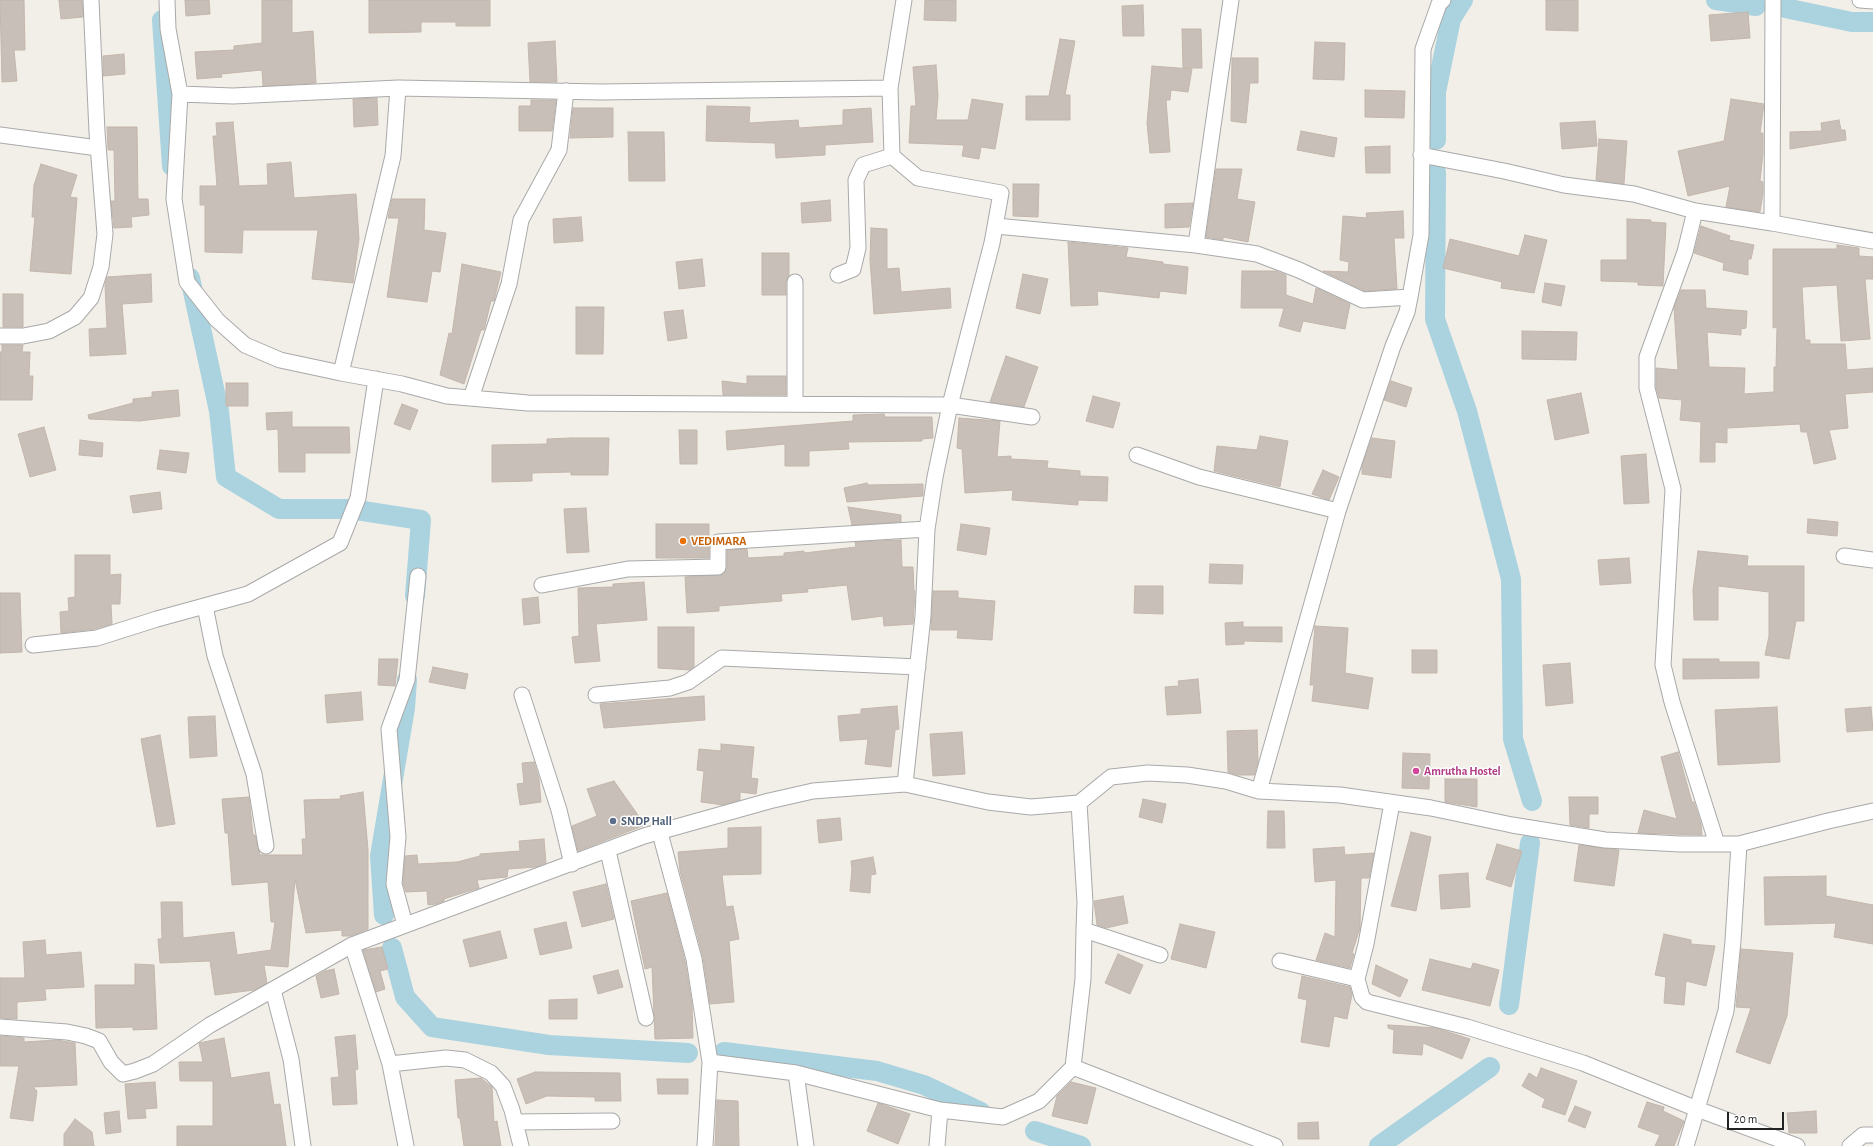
<!DOCTYPE html>
<html>
<head>
<meta charset="utf-8">
<style>
	body { margin:0 }
	#map { position:relative; width:1873px; height:1146px; overflow:hidden; background:#f2efe9; font-family:"Alegreya Sans",sans-serif }
	canvas { display:block }
	.scale { position:absolute; left:1727px; top:1112px; width:57px; height:18px; box-sizing:border-box; border:2px solid #222; border-top:0; padding-left:5px; font-size:12px; line-height:14px; white-space:nowrap; color:#222; -webkit-text-stroke:3px #fff; paint-order:stroke }
</style>
</head>
<body>
<div id="map">
<canvas width="1873" height="1146"></canvas>
<div class="scale">20 m</div>
</div>
<script>
const context = document.querySelector('canvas').getContext('2d');
context.lineJoin = 'round';
const shape = rows => new Path2D(rows.map(r => 'M' + r).join(''));
function strokePath(path, color, width, dash) { context.strokeStyle = color; context.lineWidth = width; context.lineCap = dash ? 'butt' : 'round'; context.setLineDash(dash || []); context.stroke(path); }
function paint(path, color) { context.fillStyle = color; context.fill(path, 'evenodd'); }
function write(font, color, halo, rows, align = 'center') {
  context.font = font + ' "Alegreya Sans",sans-serif'; context.lineWidth = 3; context.setLineDash([]); context.textBaseline = 'middle'; context.strokeStyle = halo; context.fillStyle = color; for (const [text, x, y, turn = 0] of rows) {
    context.save(); context.translate(x, y); context.rotate((+turn || 0) * Math.PI / 180); context.textAlign = isNaN(turn) ? turn : align; if (halo) context.strokeText(text, 0, 0); context.fillText(text, 0, 0); context.restore();
  }
}
strokePath(shape([
	[1716,0,1756,6],
	[1785,8,1852,22,1873,22],
	[162,20,172,166],
	[1436,140,1436,92,1451,19,1463,0],
	[1436,172,1435,319,1467,411,1511,579,1513,739,1532,801],
	[190,278,219,411,226,477,279,509,350,509,421,520,415,596],
	[384,915,380,856,405,708,407,680],
	[392,948,405,997,432,1027,549,1045,688,1053],
	[1509,1005,1530,843],
	[724,1052,877,1071,924,1085,981,1112],
	[1035,1131,1081,1146],
	[1379,1146,1490,1067]
]), '#aad3df', 20);
const building = shape([
	[0,0,24,0,25,50,14,50,17,81,2,82,0,0],
	[59,0,82,0,83,17,61,19,59,0],
	[185,0,209,0,210,14,186,16,185,0],
	[262,0,292,0,292,33,313,31,316,83,263,86,262,70,221,74,222,77,197,79,195,52,234,50,234,46,262,43,262,0],
	[369,0,490,0,490,26,456,26,456,22,421,22,421,32,369,33,369,0],
	[925,0,956,0,956,21,924,20,925,0],
	[1546,0,1578,0,1578,31,1546,30,1546,0],
	[1143,5,1144,36,1123,36,1122,6,1143,5],
	[1748,12,1750,38,1711,41,1709,15,1748,12],
	[1182,29,1201,29,1202,68,1183,68,1182,29],
	[1060,39,1075,41,1065,95,1070,95,1070,120,1026,120,1026,96,1049,96,1060,39],
	[555,41,557,82,530,82,528,43,555,41],
	[1315,42,1345,43,1344,80,1313,79,1315,42],
	[124,54,125,74,103,76,103,56,124,54],
	[1232,58,1258,58,1258,83,1250,83,1246,123,1231,121,1232,58],
	[936,65,938,96,936,120,968,120,972,99,1003,104,995,149,981,147,979,159,962,156,964,145,909,143,911,106,916,106,913,67,936,65],
	[1152,66,1192,69,1188,92,1171,90,1170,100,1166,100,1170,152,1150,153,1147,123,1152,66],
	[1365,90,1405,91,1404,118,1365,117,1365,90],
	[377,98,378,125,354,127,353,99,377,98],
	[1731,99,1764,104,1760,133,1763,133,1763,153,1760,181,1763,182,1763,193,1760,212,1726,207,1730,186,1688,196,1678,151,1724,141,1731,99],
	[531,100,556,100,552,131,519,131,519,106,531,106,531,100],
	[707,106,750,107,749,123,798,120,799,128,843,125,843,110,871,108,873,142,825,145,825,155,776,158,775,143,706,141,707,106],
	[573,108,613,108,613,137,570,138,573,108],
	[1839,120,1841,130,1845,130,1846,140,1790,149,1790,132,1822,131,1821,123,1839,120],
	[1595,121,1597,146,1562,149,1560,123,1595,121],
	[233,122,239,186,268,185,267,164,291,162,294,198,356,194,359,239,353,283,312,279,318,230,243,230,242,253,205,252,205,205,200,205,200,186,217,186,213,136,217,136,216,123,233,122],
	[107,127,137,127,138,199,148,199,149,215,131,217,132,227,114,228,111,201,115,201,114,150,108,150,107,127],
	[1301,131,1337,138,1334,157,1297,150,1301,131],
	[628,132,664,132,665,181,629,181,628,132],
	[1599,139,1627,141,1624,184,1596,180,1599,139],
	[1390,146,1390,173,1366,173,1365,147,1390,146],
	[41,164,77,175,70,197,77,198,71,274,30,271,35,217,32,217,34,185,41,164],
	[1216,169,1242,169,1237,199,1255,202,1248,242,1223,237,1223,240,1206,237,1216,169],
	[1013,184,1039,184,1038,217,1013,216,1013,184],
	[392,199,425,199,424,230,446,233,440,272,432,271,427,302,387,297,399,218,388,218,392,199],
	[830,200,831,221,802,223,801,203,830,200],
	[1193,203,1189,227,1165,228,1165,204,1193,203],
	[1403,211,1404,238,1394,238,1397,289,1365,291,1323,271,1348,272,1349,262,1340,260,1343,216,1367,218,1366,213,1403,211],
	[581,217,583,241,554,243,553,219,581,217],
	[1627,219,1651,220,1651,222,1666,223,1663,286,1638,285,1638,282,1601,281,1601,260,1627,260,1627,219],
	[1701,226,1730,236,1729,240,1754,245,1751,259,1748,259,1748,275,1723,270,1724,263,1694,253,1701,226],
	[871,228,887,229,887,269,899,268,901,292,950,288,951,308,874,314,870,260,871,228],
	[1525,235,1547,240,1534,293,1501,288,1502,282,1443,268,1450,239,1519,256,1525,235],
	[1068,242,1128,248,1126,257,1163,262,1163,264,1188,267,1186,294,1160,291,1159,298,1097,291,1098,305,1071,306,1068,242],
	[1837,245,1859,248,1859,256,1873,257,1873,279,1865,279,1870,339,1841,341,1837,285,1802,287,1805,340,1810,340,1810,344,1845,344,1847,370,1873,368,1873,392,1845,394,1848,428,1829,430,1836,459,1814,464,1807,432,1801,432,1800,424,1727,428,1727,443,1715,442,1715,462,1700,462,1701,422,1680,420,1682,400,1659,398,1656,387,1656,368,1678,370,1674,308,1681,290,1705,290,1706,308,1747,311,1746,328,1741,329,1741,335,1707,332,1709,367,1745,368,1744,394,1774,392,1774,367,1776,367,1777,327,1773,328,1773,249,1837,249,1837,245],
	[762,253,789,253,789,276,786,282,786,295,762,295,762,253],
	[702,259,705,286,679,289,676,262,702,259],
	[462,264,501,272,494,301,491,301,484,330,481,330,464,384,440,375,449,333,452,334,462,264],
	[1242,271,1276,271,1286,275,1286,295,1313,304,1316,288,1350,304,1345,329,1303,321,1300,332,1279,326,1284,308,1241,308,1242,271],
	[151,274,152,302,122,304,126,354,90,356,89,329,107,328,105,285,107,277,151,274],
	[1023,274,1048,279,1040,314,1016,308,1023,274],
	[1545,283,1565,286,1561,306,1542,302,1545,283],
	[3,294,23,294,23,327,3,327,3,294],
	[576,307,604,307,603,354,576,354,576,307],
	[683,310,687,338,668,341,664,312,683,310],
	[1522,331,1577,332,1576,360,1522,359,1522,331],
	[2,345,23,345,22,352,30,352,29,376,33,376,32,400,0,400,0,352,2,352,2,345],
	[1006,356,1038,367,1024,407,990,402,1006,356],
	[747,376,786,376,786,395,723,395,722,381,747,384,747,376],
	[1391,381,1412,388,1406,407,1384,400,1391,381],
	[226,383,248,383,248,406,226,406,226,383],
	[178,390,180,416,140,421,89,419,88,415,133,403,133,399,152,397,152,392,178,390],
	[1581,393,1589,433,1555,440,1547,400,1581,393],
	[1093,396,1120,403,1113,428,1086,421,1093,396],
	[402,404,418,410,410,430,394,424,402,404],
	[292,412,292,427,349,427,350,453,305,453,305,472,279,472,278,429,267,430,266,413,292,412],
	[884,414,885,417,932,417,933,438,922,439,922,441,848,442,849,449,809,451,809,466,785,466,785,444,727,450,726,431,853,421,853,415,884,414],
	[959,418,1000,421,997,457,1011,456,1011,459,1048,461,1047,468,1080,471,1080,476,1108,477,1107,501,1078,500,1078,505,1012,500,1013,490,965,493,962,449,957,448,959,418],
	[44,427,56,470,30,477,18,434,44,427],
	[679,430,697,430,697,464,680,464,679,430],
	[1260,436,1288,441,1280,487,1214,471,1217,446,1257,450,1260,436],
	[571,438,609,438,608,475,571,475,571,472,532,473,532,481,492,482,492,445,547,444,547,439,571,438],
	[1372,438,1395,441,1391,478,1362,474,1362,466,1372,438],
	[80,440,103,443,102,457,79,455,80,440],
	[160,450,189,453,186,473,157,469,160,450],
	[1646,454,1649,503,1624,504,1621,456,1646,454],
	[1323,470,1339,477,1329,500,1312,494,1323,470],
	[867,483,868,485,923,484,923,496,847,502,844,488,867,483],
	[160,492,162,509,133,513,130,496,160,492],
	[848,507,901,515,901,522,852,525,848,507],
	[586,508,589,552,567,553,564,509,586,508],
	[1808,519,1838,522,1837,536,1807,533,1808,519],
	[656,524,709,524,709,558,656,558,656,524],
	[961,524,990,528,986,555,957,550,961,524],
	[901,540,902,567,913,567,914,591,915,591,913,624,884,626,883,616,852,620,847,585,807,589,808,592,781,594,782,601,719,606,719,611,687,613,685,577,723,574,727,567,727,550,747,549,748,558,784,556,784,553,804,551,804,553,856,547,855,542,901,540],
	[1698,551,1748,556,1747,566,1804,566,1804,621,1796,621,1789,659,1765,655,1769,636,1769,592,1718,586,1718,620,1694,620,1693,590,1698,551],
	[75,555,110,555,110,575,121,574,120,604,111,604,112,624,95,629,61,633,60,612,69,611,68,598,75,597,75,555],
	[1629,558,1631,583,1600,585,1598,560,1629,558],
	[1210,564,1243,565,1242,584,1209,583,1210,564],
	[644,582,647,620,596,624,600,661,575,663,572,637,579,636,578,588,613,587,613,584,644,582],
	[1135,586,1163,586,1163,614,1134,613,1135,586],
	[933,591,958,591,958,598,995,601,992,640,957,638,958,630,931,630,933,591],
	[0,593,20,593,22,652,0,653,0,593],
	[538,597,540,623,524,625,522,599,538,597],
	[1243,622,1243,627,1282,627,1282,642,1244,641,1244,644,1226,645,1225,623,1243,622],
	[1315,626,1348,628,1345,673,1373,678,1368,709,1312,701,1314,685,1310,685,1315,626],
	[658,627,694,627,694,667,690,670,658,668,658,627],
	[1412,650,1437,650,1437,673,1412,673,1412,650],
	[379,659,398,659,395,686,378,685,379,659],
	[1683,659,1719,659,1719,662,1759,662,1759,678,1683,679,1683,659],
	[1570,663,1573,703,1546,706,1543,665,1570,663],
	[433,667,468,674,465,689,429,682,433,667],
	[1198,679,1201,713,1167,715,1165,687,1179,686,1178,681,1198,679],
	[361,692,363,720,327,723,325,695,361,692],
	[704,696,705,720,604,728,600,704,704,696],
	[897,706,899,729,895,730,891,767,865,764,868,739,840,741,838,716,861,714,861,709,897,706],
	[1777,707,1780,762,1718,765,1715,710,1777,707],
	[1871,707,1873,730,1847,732,1845,709,1871,707],
	[215,716,217,756,190,758,188,717,215,716],
	[1257,730,1258,762,1254,775,1238,775,1228,772,1227,731,1257,730],
	[962,732,965,774,933,776,930,734,962,732],
	[160,735,175,824,157,827,141,739,160,735],
	[721,744,754,747,751,778,758,779,756,794,740,792,740,800,723,805,701,802,704,771,697,770,699,749,721,751,721,744],
	[1678,752,1692,802,1694,802,1701,824,1702,835,1638,833,1644,810,1677,819,1661,757,1678,752],
	[1403,753,1430,754,1429,789,1402,788,1403,753],
	[534,762,539,779,541,802,520,805,517,784,524,783,522,763,534,762],
	[1445,779,1477,779,1477,807,1445,802,1445,779],
	[614,781,645,825,578,851,572,826,597,816,587,789,614,781],
	[363,792,368,850,368,929,351,936,342,936,342,930,306,933,295,879,288,967,264,965,267,983,254,990,215,995,210,961,160,963,158,939,162,939,161,902,182,902,183,938,234,932,237,955,271,950,275,922,271,922,268,882,232,885,228,833,225,833,222,799,249,797,253,835,255,835,260,855,303,855,302,839,306,839,304,800,341,799,340,796,363,792],
	[1569,797,1598,797,1598,814,1589,814,1589,828,1570,825,1569,797],
	[1143,799,1166,804,1162,823,1139,817,1143,799],
	[1268,811,1284,811,1285,848,1267,848,1268,811],
	[840,818,842,840,819,843,817,820,840,818],
	[761,827,761,874,722,875,726,907,733,906,739,939,729,941,734,1002,710,1004,703,957,680,871,678,852,728,848,728,828,761,827],
	[1411,832,1431,837,1416,911,1391,906,1411,832],
	[544,839,546,863,536,867,508,869,507,877,477,880,479,888,444,899,444,901,436,904,428,905,427,891,406,892,403,883,405,856,417,855,418,864,457,862,480,856,480,854,520,851,519,841,544,839],
	[1497,844,1522,851,1511,887,1486,879,1497,844],
	[1579,845,1619,850,1614,886,1574,881,1579,845],
	[1344,847,1345,855,1374,853,1369,878,1361,878,1360,928,1352,953,1354,954,1350,968,1316,960,1325,933,1335,937,1336,880,1315,882,1313,849,1344,847],
	[873,857,876,874,871,875,870,893,850,891,852,869,851,861,873,857],
	[1468,873,1470,907,1441,909,1439,875,1468,873],
	[1826,876,1826,896,1873,905,1873,944,1834,937,1836,923,1765,925,1764,877,1826,876],
	[606,884,614,919,582,927,573,892,606,884],
	[667,893,685,961,692,1005,693,1038,655,1039,652,967,645,969,631,901,667,893],
	[1123,896,1128,923,1106,928,1097,925,1094,901,1123,896],
	[566,922,572,948,540,955,534,929,566,922],
	[1180,924,1215,932,1206,968,1171,959,1180,924],
	[500,931,507,958,470,967,463,940,500,931],
	[1664,934,1691,940,1691,944,1715,946,1706,986,1686,981,1684,1005,1664,1003,1666,977,1655,975,1664,934],
	[45,940,46,955,81,952,84,987,45,989,46,1000,17,1002,17,1019,0,1018,0,978,25,978,23,942,45,940],
	[382,947,388,969,380,971,385,989,376,992,363,950,382,947],
	[1741,949,1793,953,1787,1016,1770,1064,1736,1052,1751,1008,1736,1007,1741,949],
	[1118,954,1143,965,1130,994,1105,983,1118,954],
	[1430,959,1471,969,1473,963,1499,970,1490,1006,1422,990,1430,959],
	[135,964,154,965,157,1029,133,1030,133,1027,96,1028,95,985,135,985,135,964],
	[1376,965,1408,980,1400,997,1372,984,1376,965],
	[334,969,339,994,321,998,316,976,325,971,334,969],
	[618,970,623,987,598,994,593,976,618,970],
	[1302,976,1350,987,1352,995,1347,1019,1334,1016,1329,1047,1301,1042,1307,1000,1298,998,1302,976],
	[577,999,577,1019,549,1019,549,1000,577,999],
	[1388,1025,1436,1028,1470,1039,1462,1059,1423,1043,1422,1055,1393,1053,1394,1030,1388,1028,1388,1025],
	[355,1035,358,1069,355,1070,357,1104,333,1105,331,1078,339,1077,335,1037,355,1035],
	[0,1036,24,1038,24,1042,56,1040,75,1043,77,1085,33,1087,37,1091,33,1121,10,1118,19,1066,0,1066,0,1036],
	[224,1038,231,1078,269,1072,274,1105,280,1104,286,1146,177,1146,177,1126,213,1126,213,1081,180,1081,179,1062,203,1062,199,1043,224,1038],
	[1541,1068,1577,1081,1565,1115,1542,1107,1545,1099,1522,1086,1529,1073,1537,1078,1541,1068],
	[535,1072,620,1073,621,1101,595,1101,595,1097,547,1096,526,1104,517,1079,535,1072],
	[481,1078,492,1087,494,1122,497,1121,501,1146,464,1146,460,1118,458,1118,455,1080,481,1078],
	[657,1079,688,1079,688,1094,658,1094,657,1079],
	[155,1082,157,1108,145,1109,146,1118,128,1119,125,1084,155,1082],
	[1071,1082,1096,1088,1087,1124,1052,1116,1057,1096,1071,1082],
	[717,1100,738,1101,739,1146,715,1146,717,1100],
	[1647,1102,1664,1107,1663,1111,1684,1121,1674,1146,1655,1146,1660,1135,1638,1127,1647,1102],
	[878,1103,910,1114,898,1144,867,1131,878,1103],
	[1575,1106,1591,1112,1585,1128,1568,1121,1575,1106],
	[119,1111,121,1132,106,1134,104,1113,119,1111],
	[1816,1111,1817,1133,1789,1133,1787,1113,1816,1111],
	[75,1119,92,1132,94,1146,64,1146,64,1134,75,1119],
	[1318,1122,1319,1139,1298,1139,1298,1123,1318,1122]
]);
paint(building, '#c7bfb8');
strokePath(building, '#c4b6ab', 1);
const minor = shape([
	[167,0,168,29,180,94,174,199,187,282,217,320,245,345,280,360,341,373],
	[1773,0,1772,223,1873,241],
	[1860,0,1873,1],
	[890,88,601,92,398,88,393,156,341,373,402,384,447,396,528,403,950,405,1032,417],
	[180,94,233,96,398,88],
	[0,135,98,148],
	[1421,155,1504,171,1564,185,1634,194,1695,211,1772,223],
	[1695,211,1685,252,1647,357,1647,388,1673,489,1663,665,1672,702,1717,844],
	[996,226,1196,245,1257,254,1299,270,1363,300,1410,297,1421,235,1423,49,1439,4,1443,0],
	[1196,245,1231,0],
	[838,275,853,269,858,248,856,180,863,165,892,156],
	[0,336,23,336,49,331,75,317,91,298,101,267,105,234,97,132,91,0],
	[471,398,509,284,521,220,559,150,566,91],
	[795,404,795,282],
	[1137,455,1199,477,1338,511],
	[1844,556,1873,560],
	[542,585,628,569,718,567,718,542,927,529],
	[205,606,215,656,254,774,266,846],
	[33,645,97,638,157,619,248,594,340,543,358,498,376,379],
	[522,695,559,810,572,864],
	[596,695,670,688,688,682,722,658,918,667],
	[905,784,988,802,1031,807,1079,803,1111,777,1148,773,1187,775,1226,781,1259,791,1340,795,1431,808,1512,825,1605,840,1680,844,1739,844,1828,821,1873,811],
	[1259,791,1338,511,1393,346,1407,312,1410,297],
	[1079,803,1085,902,1084,930,1083,979,1073,1067,1275,1146],
	[1392,803,1366,944,1357,979,1362,997,1367,1002,1467,1027,1583,1063,1697,1109,1797,1146],
	[660,833,694,959,710,1062,705,1146],
	[608,851,646,1018],
	[405,925,394,884,398,837,389,729,407,680,418,576],
	[1084,930,1160,955],
	[352,945,390,1064,406,1146],
	[1280,961,1357,979],
	[273,990,291,1059,303,1146],
	[0,1027,67,1032,86,1036,99,1041,111,1062,123,1074,135,1071,153,1064,210,1025,352,945,644,836,769,801,813,791,905,784,923,616,927,529,935,477,950,405,992,243,1001,193,918,178,892,156,890,88,904,0],
	[710,1062,796,1073,940,1110],
	[390,1064,446,1058,465,1060,491,1073,503,1086,512,1110,521,1146],
	[796,1073,806,1146],
	[515,1122,612,1121],
	[937,1146,940,1110,1003,1117,1039,1101,1073,1067],
	[1686,1146,1726,1011,1733,941,1739,844],
	[1850,1146,1863,1135,1873,1135]
]);
strokePath(minor, '#a9a9a9', 17);
strokePath(minor, '#fff', 15);
for (const [x, y, r, color] of [
	[683,541,4,"#e8710a"],
	[1416,771,4,"#d1479c"],
	[613,821,4,"#5c6f8a"]
]) { const dot = new Path2D(); dot.arc(x, y, r, 0, 2 * Math.PI); context.fillStyle = color; context.fill(dot); strokePath(dot, '#fff', 1.5); }
write('bold 12px', '#c56008', '#fff', [
	["VEDIMARA",691,541]
], 'left');
write('bold 12px', '#b23c85', '#fff', [
	["Amrutha Hostel",1424,771]
], 'left');
write('bold 12px', '#4e5e75', '#fff', [
	["SNDP Hall",621,821]
], 'left');
</script>
</body>
</html>
